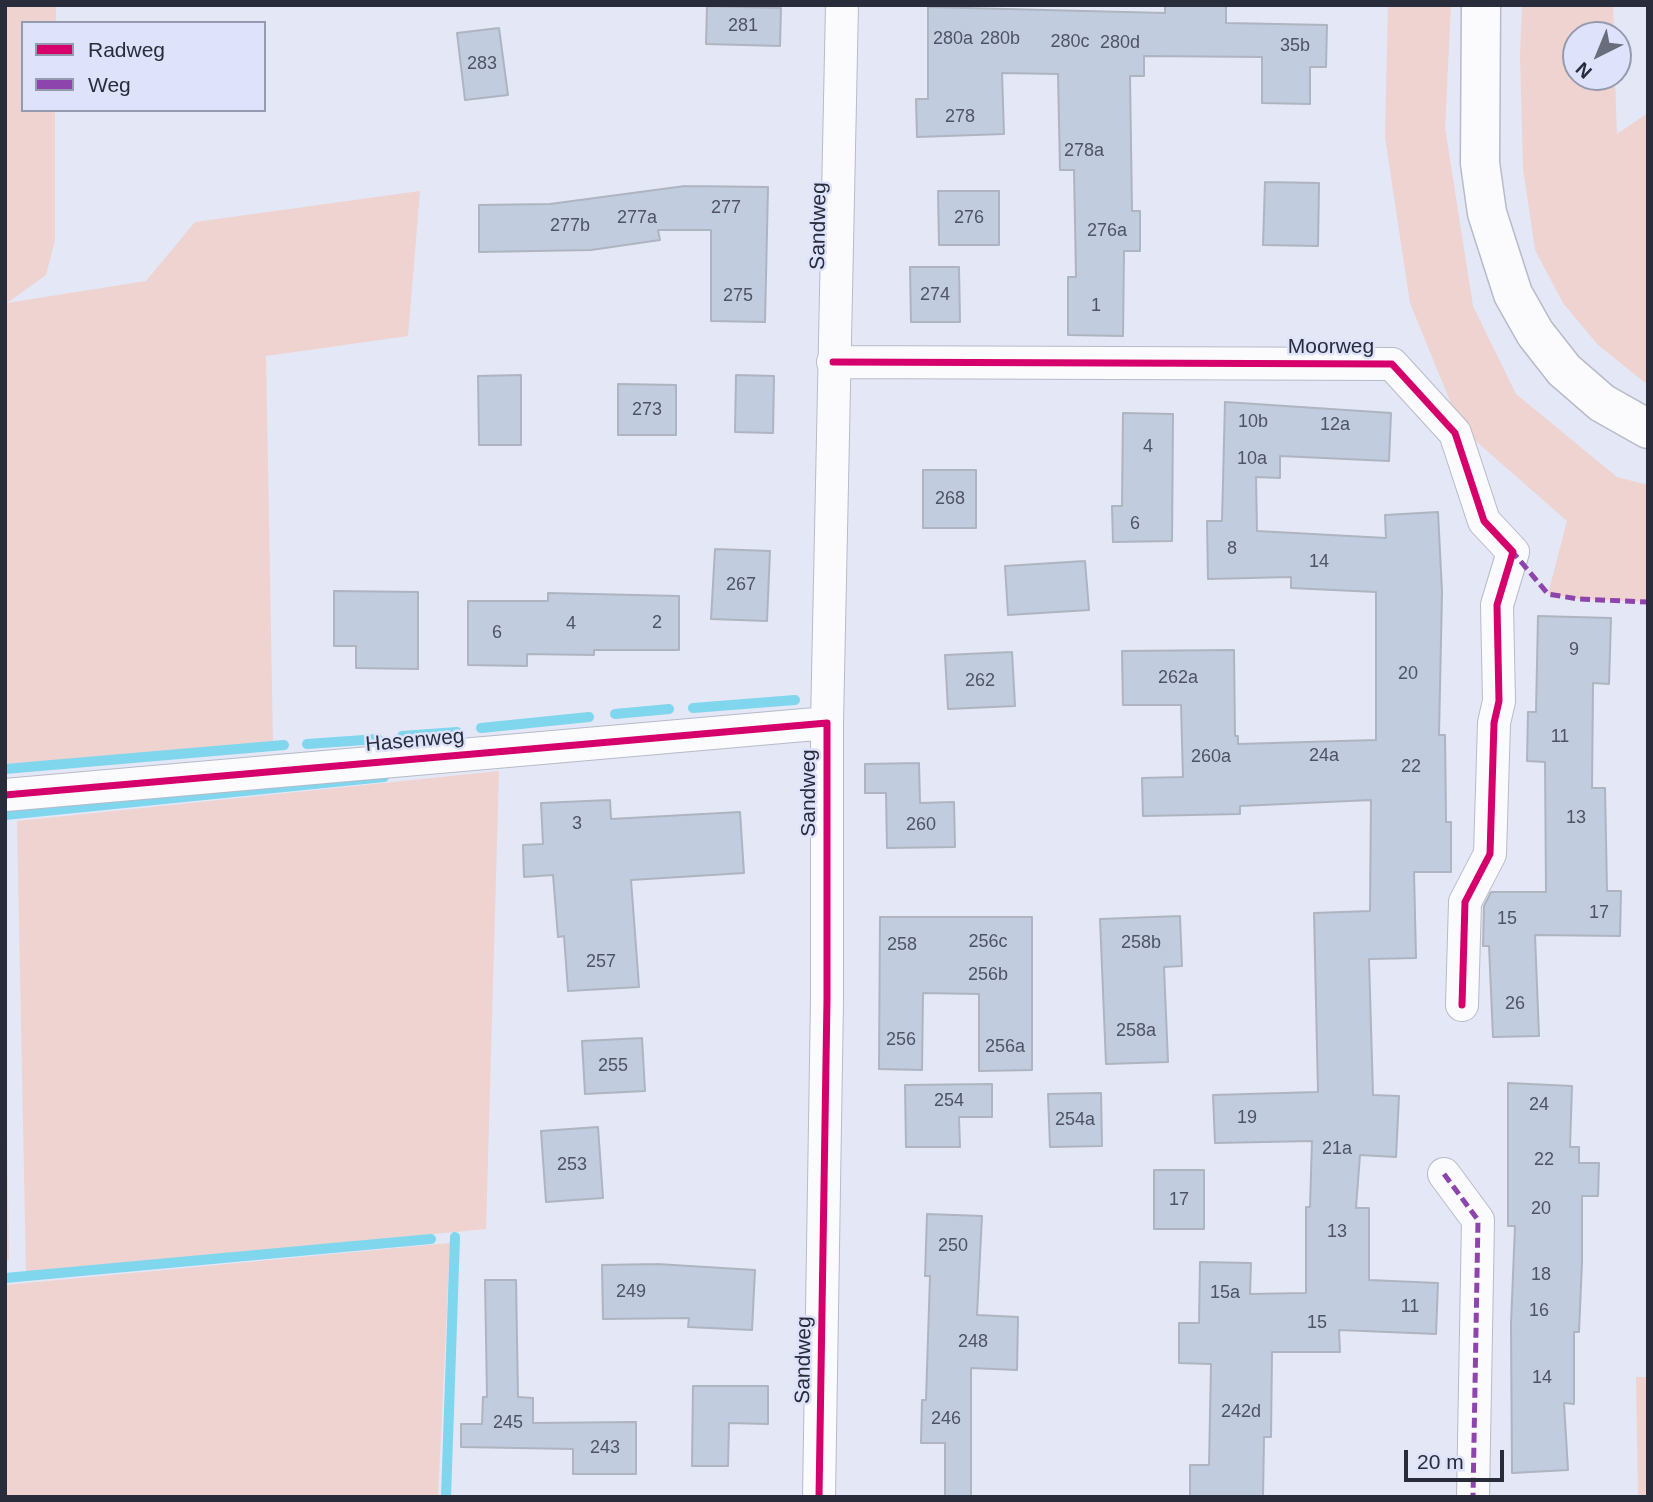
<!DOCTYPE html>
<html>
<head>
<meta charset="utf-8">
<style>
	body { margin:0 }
	#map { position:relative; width:1653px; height:1502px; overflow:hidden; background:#e4e7f5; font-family:Arial,sans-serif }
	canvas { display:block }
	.frame { position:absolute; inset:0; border:7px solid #292c3b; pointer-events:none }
	.legend { position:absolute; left:21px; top:21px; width:245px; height:91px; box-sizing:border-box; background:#dee3fb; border:2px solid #969aae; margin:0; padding:9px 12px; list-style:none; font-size:21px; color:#292c3b }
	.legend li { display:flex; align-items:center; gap:14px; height:35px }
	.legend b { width:35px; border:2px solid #969aae }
	.north { position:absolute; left:1562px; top:21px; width:70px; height:70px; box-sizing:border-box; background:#dee3fb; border:2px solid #969aae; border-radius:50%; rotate:223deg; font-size:19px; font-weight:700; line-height:28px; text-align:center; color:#292c3b }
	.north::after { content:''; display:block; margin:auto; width:24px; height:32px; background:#6a6d7c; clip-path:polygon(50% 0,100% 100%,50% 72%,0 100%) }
	.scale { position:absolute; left:1404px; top:1450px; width:100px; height:32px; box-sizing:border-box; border:4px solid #292c3b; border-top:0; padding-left:9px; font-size:21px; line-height:24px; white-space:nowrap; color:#292c3b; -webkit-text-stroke:5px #dee3fb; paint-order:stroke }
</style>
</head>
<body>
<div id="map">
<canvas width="1653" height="1502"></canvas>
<div class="frame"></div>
<ul class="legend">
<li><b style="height:9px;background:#d6006c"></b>Radweg</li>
<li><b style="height:9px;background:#8e44ad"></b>Weg</li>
</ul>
<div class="north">N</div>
<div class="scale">20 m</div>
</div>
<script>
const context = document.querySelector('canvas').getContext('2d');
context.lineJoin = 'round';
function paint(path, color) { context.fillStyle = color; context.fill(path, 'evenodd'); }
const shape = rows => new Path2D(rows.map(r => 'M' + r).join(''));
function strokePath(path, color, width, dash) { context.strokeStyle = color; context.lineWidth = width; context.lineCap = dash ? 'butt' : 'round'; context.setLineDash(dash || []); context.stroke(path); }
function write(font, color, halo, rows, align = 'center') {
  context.font = font + ' Arial,sans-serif'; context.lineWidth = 5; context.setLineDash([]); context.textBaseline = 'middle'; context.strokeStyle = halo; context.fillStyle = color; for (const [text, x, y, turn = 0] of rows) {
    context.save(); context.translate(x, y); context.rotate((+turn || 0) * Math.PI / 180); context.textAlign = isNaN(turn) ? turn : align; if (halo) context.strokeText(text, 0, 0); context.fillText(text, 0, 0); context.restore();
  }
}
paint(shape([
	[5,5,56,5,56,23,23,23,23,110,55,110,55,240,46,275,7,303,146,281,195,222,420,191,408,336,266,356,273,743,5,764],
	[1388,5,1451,5,1445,128,1473,306,1516,394,1617,477,1648,485,1648,602,1578,599,1548,594,1567,521,1461,428,1410,303,1385,137],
	[1522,5,1613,5,1614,35,1576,35,1576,77,1615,77,1617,134,1648,113,1648,385,1598,345,1563,303,1535,250,1523,168,1520,56],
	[499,771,486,1229,26,1273,17,821],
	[5,1007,9,1260,5,1260],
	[450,1243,438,1497,5,1497,5,1285],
	[1636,1377,1648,1377,1648,1497,1638,1497]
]), '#eed3d1');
strokePath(shape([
	[693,708,795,700],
	[615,714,669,709],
	[481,728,589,717],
	[402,736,457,732],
	[307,744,378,739],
	[5,769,284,745],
	[5,815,384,777],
	[5,1278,431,1239],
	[446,1497,455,1237]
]), '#80d6ed', 10);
const building = shape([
	[1165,5,1226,5,1226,23,1327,25,1326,67,1310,67,1310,104,1262,103,1262,57,1144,56,1144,76,1130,76,1132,211,1140,211,1140,251,1124,251,1123,336,1068,335,1068,277,1076,277,1074,170,1060,170,1058,74,1002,73,1004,134,917,137,916,99,928,99,928,7,1165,13,1165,5],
	[707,6,781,8,780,46,706,44,707,6],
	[499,28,508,95,465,100,457,33,499,28],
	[1265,182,1319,183,1318,246,1263,245,1265,182],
	[685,186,768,187,765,322,711,321,711,230,658,230,660,240,591,250,479,252,479,205,550,204,685,186],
	[938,191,999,191,999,245,939,245,938,191],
	[910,267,959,267,960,322,911,322,910,267],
	[521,375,521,445,479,445,478,376,521,375],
	[736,375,774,376,773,433,735,432,736,375],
	[618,384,676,385,676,435,618,435,618,384],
	[1225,402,1391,413,1389,461,1280,456,1280,478,1256,477,1257,531,1386,538,1385,515,1438,512,1442,592,1439,735,1445,735,1446,822,1451,822,1451,872,1414,872,1416,958,1369,959,1373,1095,1399,1096,1396,1157,1360,1155,1356,1208,1369,1208,1369,1280,1438,1283,1436,1334,1339,1330,1340,1352,1272,1352,1271,1437,1264,1437,1263,1497,1190,1497,1190,1465,1209,1465,1211,1364,1179,1363,1179,1323,1199,1323,1200,1262,1251,1263,1250,1294,1306,1293,1306,1207,1310,1207,1312,1141,1215,1143,1213,1095,1318,1092,1314,913,1370,911,1371,800,1240,806,1240,814,1143,816,1142,778,1183,777,1181,705,1123,705,1122,651,1234,650,1235,736,1238,736,1238,744,1376,740,1376,592,1291,588,1291,577,1208,579,1207,521,1222,521,1225,402],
	[1123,413,1173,414,1172,541,1113,542,1112,506,1122,506,1123,413],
	[923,470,976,470,976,528,923,528,923,470],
	[715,549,770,551,767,621,711,619,715,549],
	[1085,561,1089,610,1008,615,1005,566,1085,561],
	[334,591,418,592,418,669,356,668,356,646,334,646,334,591],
	[548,593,679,596,679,650,594,650,594,655,527,654,527,666,468,665,468,601,548,601,548,593],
	[1538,616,1611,618,1609,684,1593,683,1592,788,1605,788,1607,891,1621,891,1620,936,1535,935,1539,1036,1493,1037,1489,946,1483,946,1484,906,1491,892,1546,892,1545,762,1527,761,1528,712,1536,712,1538,616],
	[1012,652,1015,706,948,709,945,655,1012,652],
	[919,763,920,803,954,802,955,847,887,848,886,793,865,793,865,764,919,763],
	[610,800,611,819,740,812,744,873,631,880,639,987,568,991,564,936,558,937,553,875,524,877,523,845,543,844,541,803,610,800],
	[1180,916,1182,966,1164,967,1168,1062,1106,1064,1100,919,1180,916],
	[880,917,1032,917,1032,1070,979,1071,979,994,923,993,922,1070,879,1069,880,917],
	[642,1038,645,1091,585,1094,582,1041,642,1038],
	[1508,1083,1572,1086,1570,1147,1579,1147,1579,1163,1599,1163,1598,1196,1582,1196,1582,1262,1579,1332,1574,1332,1574,1404,1564,1403,1568,1470,1512,1473,1511,1324,1515,1226,1508,1226,1508,1083],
	[992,1084,992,1117,959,1117,960,1147,906,1147,905,1085,992,1084],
	[1101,1093,1102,1146,1050,1147,1048,1094,1101,1093],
	[598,1127,603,1198,546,1202,541,1131,598,1127],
	[1154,1170,1204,1170,1204,1229,1154,1229,1154,1170],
	[927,1214,982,1216,977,1315,1018,1317,1017,1370,971,1368,971,1497,945,1497,945,1443,921,1443,922,1400,926,1400,930,1276,925,1276,927,1214],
	[657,1264,755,1270,752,1330,688,1327,689,1318,603,1319,602,1265,657,1264],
	[485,1280,516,1280,518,1397,533,1398,533,1423,636,1422,636,1474,573,1474,573,1449,461,1447,461,1424,482,1424,483,1397,487,1397,485,1280],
	[693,1386,768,1386,768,1424,729,1423,728,1466,692,1466,693,1386]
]);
paint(building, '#c1ccdf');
strokePath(building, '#aeb4c0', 2);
const street = shape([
	[833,362,1392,364,1455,433,1484,521,1513,552,1497,605,1499,701,1494,723,1490,854,1465,902,1462,1005],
	[5,795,827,723],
	[1444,1174,1478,1220,1473,1497],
	[819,1497,827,999,827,723,842,5]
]);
const highway = shape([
	[1481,5,1480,163,1487,213,1513,294,1535,333,1564,370,1602,403,1648,429]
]);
strokePath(street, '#b7bac8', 34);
strokePath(highway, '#b7bac8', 41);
strokePath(street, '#fbfbfe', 32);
strokePath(highway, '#fbfbfe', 38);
strokePath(shape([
	[1511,550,1548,594,1578,599,1648,602],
	[1444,1174,1478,1220,1473,1497]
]), '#8e44ad', 5, [10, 5]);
strokePath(shape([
	[833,362,1392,364,1455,433,1484,521,1513,552,1497,605,1499,701,1494,723,1490,854,1465,902,1462,1005],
	[5,795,827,723,827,999,819,1497]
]), '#d6006c', 7);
write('18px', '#4f5464', null, [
	["281",743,26],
	["280a",953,39],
	["280b",1000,39],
	["280c",1070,42],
	["280d",1120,43],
	["35b",1295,46],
	["283",482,64],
	["278",960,117],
	["278a",1084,151],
	["277",726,208],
	["277a",637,218],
	["276",969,218],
	["277b",570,226],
	["276a",1107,231],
	["274",935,295],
	["275",738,296],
	["1",1096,306],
	["273",647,410],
	["10b",1253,422],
	["12a",1335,425],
	["4",1148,447],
	["10a",1252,459],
	["268",950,499],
	["6",1135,524],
	["8",1232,549],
	["14",1319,562],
	["267",741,585],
	["2",657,623],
	["4",571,624],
	["6",497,633],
	["9",1574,650],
	["20",1408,674],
	["262a",1178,678],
	["262",980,681],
	["11",1560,737],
	["24a",1324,756],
	["260a",1211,757],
	["22",1411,767],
	["13",1576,818],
	["3",577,824],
	["260",921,825],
	["17",1599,913],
	["15",1507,919],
	["256c",988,942],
	["258b",1141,943],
	["258",902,945],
	["257",601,962],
	["256b",988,975],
	["26",1515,1004],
	["258a",1136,1031],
	["256",901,1040],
	["256a",1005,1047],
	["255",613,1066],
	["254",949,1101],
	["24",1539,1105],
	["19",1247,1118],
	["254a",1075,1120],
	["21a",1337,1149],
	["22",1544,1160],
	["253",572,1165],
	["17",1179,1200],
	["20",1541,1209],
	["13",1337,1232],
	["250",953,1246],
	["18",1541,1275],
	["249",631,1292],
	["15a",1225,1293],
	["11",1410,1307],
	["16",1539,1311],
	["15",1317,1323],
	["248",973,1342],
	["14",1542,1378],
	["242d",1241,1412],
	["246",946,1419],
	["245",508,1423],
	["243",605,1448]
]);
write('21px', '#292c3b', '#dee3fb', [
	["Sandweg",819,226,-89],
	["Moorweg",1331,347],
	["Hasenweg",415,741,-5],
	["Sandweg",809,793,-90],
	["Sandweg",804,1360,-89]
]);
</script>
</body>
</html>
